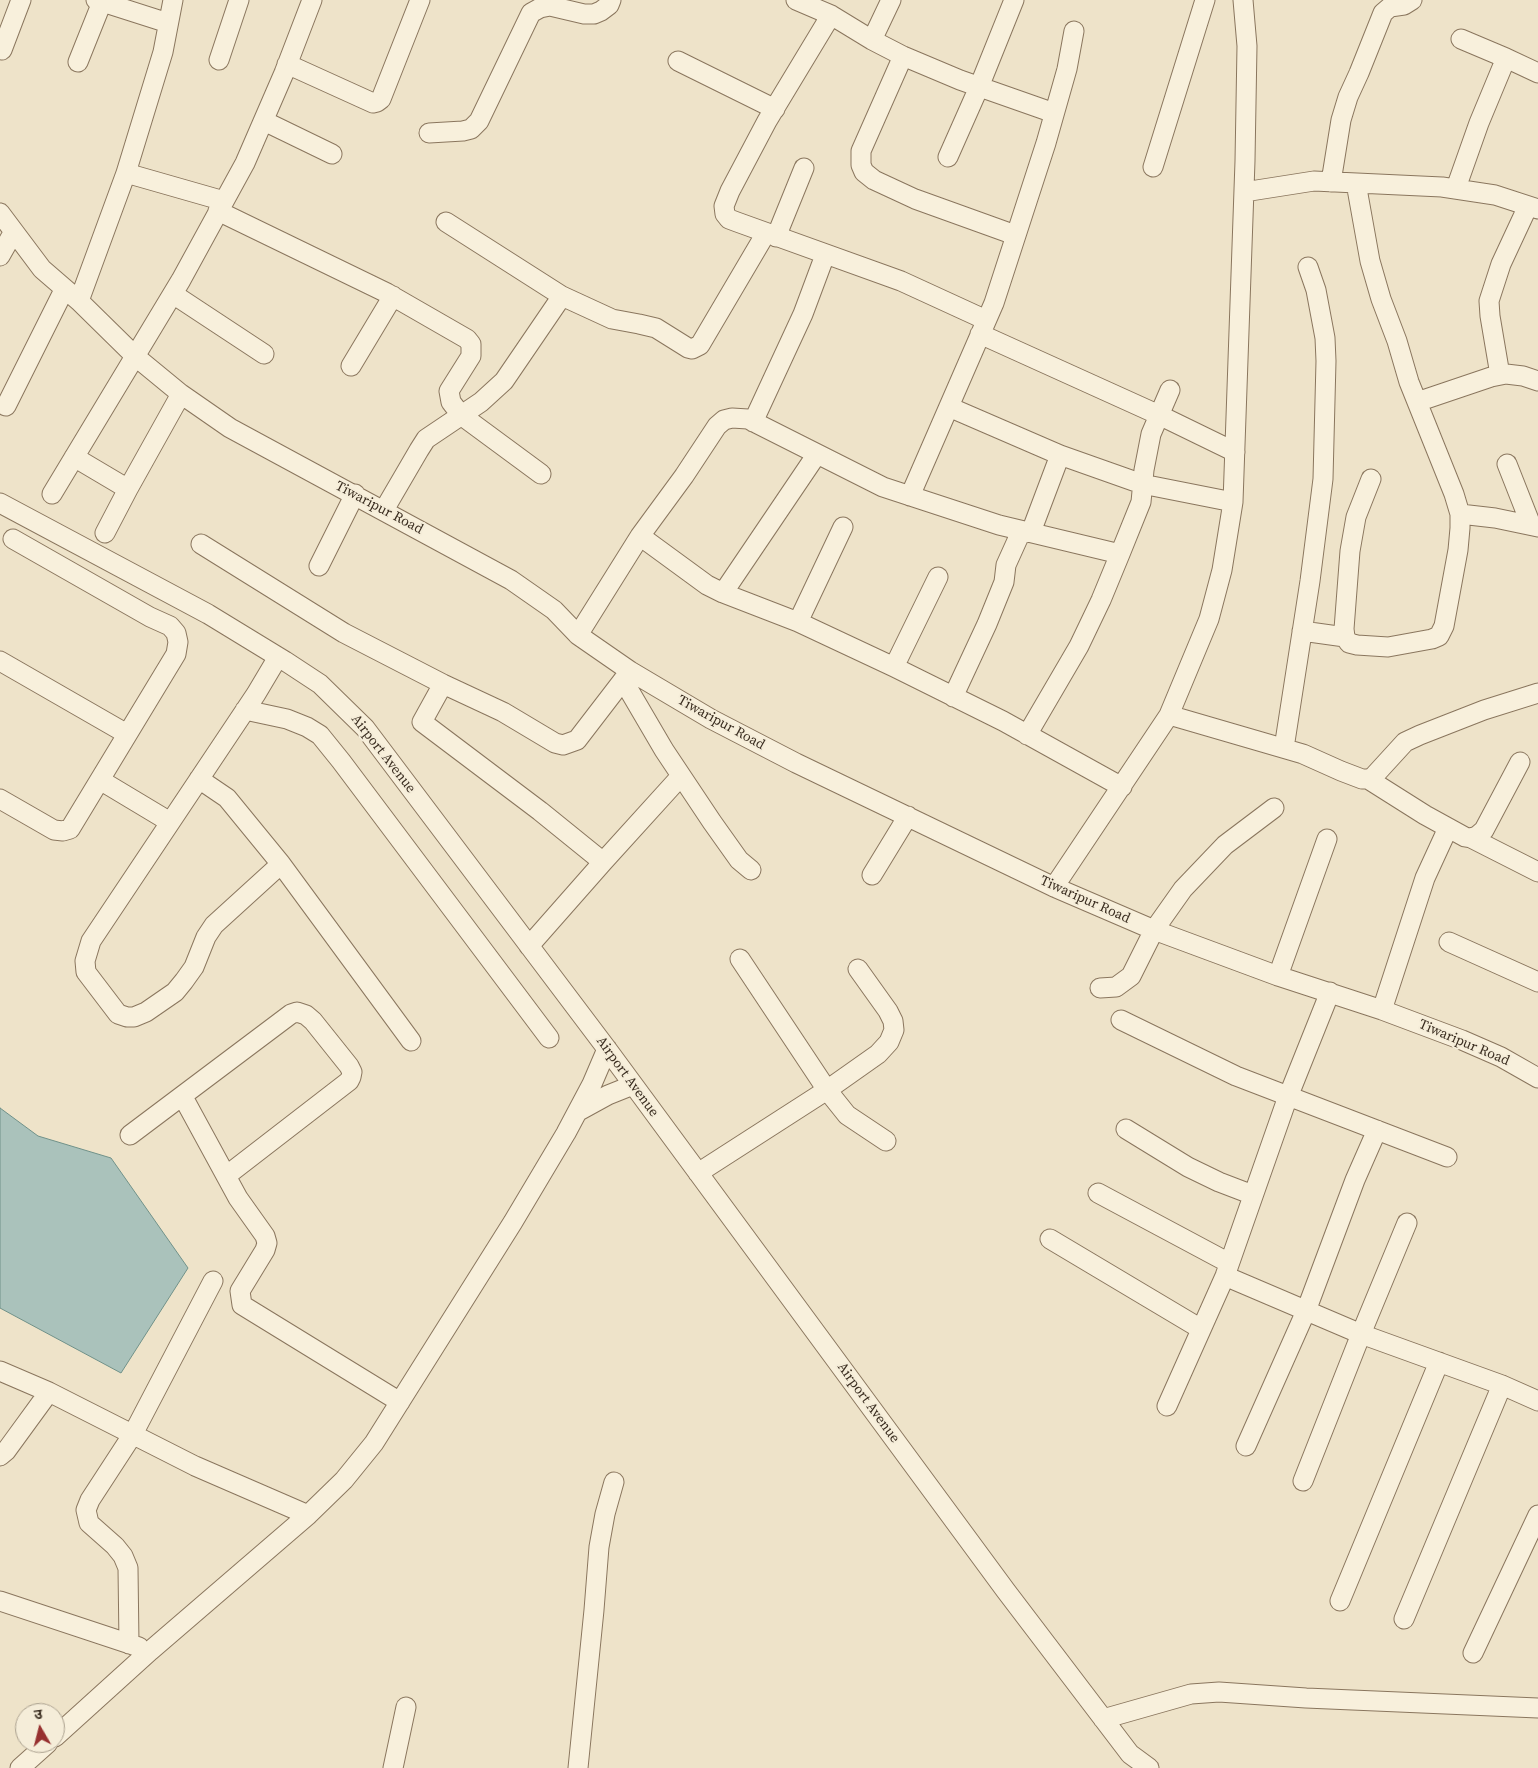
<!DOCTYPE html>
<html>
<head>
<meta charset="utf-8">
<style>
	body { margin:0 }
	#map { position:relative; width:1538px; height:1768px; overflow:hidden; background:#eee3c9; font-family:"Source Serif 4","Noto Sans Devanagari",serif }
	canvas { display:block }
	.north { position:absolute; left:15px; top:1703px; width:50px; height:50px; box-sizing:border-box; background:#f5edd9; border:1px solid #aba18f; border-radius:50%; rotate:352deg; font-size:14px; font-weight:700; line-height:20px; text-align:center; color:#3b2e21 }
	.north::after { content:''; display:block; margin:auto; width:18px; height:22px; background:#973130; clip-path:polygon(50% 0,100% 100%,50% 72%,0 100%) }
</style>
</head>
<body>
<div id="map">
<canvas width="1538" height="1768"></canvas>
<div class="north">उ</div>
</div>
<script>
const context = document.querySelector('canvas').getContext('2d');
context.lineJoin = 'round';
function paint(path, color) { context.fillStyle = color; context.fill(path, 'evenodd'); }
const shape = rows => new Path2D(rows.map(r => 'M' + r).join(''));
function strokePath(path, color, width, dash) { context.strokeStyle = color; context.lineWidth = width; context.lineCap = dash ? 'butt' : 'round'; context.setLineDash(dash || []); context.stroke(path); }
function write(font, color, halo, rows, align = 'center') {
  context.font = font + ' "Source Serif 4",serif'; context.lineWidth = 4; context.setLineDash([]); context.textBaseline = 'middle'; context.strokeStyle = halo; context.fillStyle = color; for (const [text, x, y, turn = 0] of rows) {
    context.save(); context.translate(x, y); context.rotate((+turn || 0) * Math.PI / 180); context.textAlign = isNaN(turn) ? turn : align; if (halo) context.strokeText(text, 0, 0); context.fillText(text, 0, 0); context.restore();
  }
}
const water = shape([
	[0,1108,38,1136,111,1158,188,1268,121,1373,0,1308,0,1108]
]);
paint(water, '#aac2bb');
strokePath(water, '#709189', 1);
const minor = shape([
	[96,0,168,23],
	[796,0,831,15,872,40,903,56,960,80,1054,113],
	[831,15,767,121,730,191,724,206,725,214,729,219,737,222,901,281,986,320],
	[1461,39,1506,58,1538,73],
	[872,40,891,0],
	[2,50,21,0],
	[903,56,861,151,861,165,864,172,874,180,915,199,1015,235],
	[219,60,239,0],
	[678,61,775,109],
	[78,62,102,2],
	[287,64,373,103,377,102,381,99,420,0],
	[264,121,332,154],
	[429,133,463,131,471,129,479,121,531,13,540,8,550,6,584,14,594,14,601,11,609,5,611,0],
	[948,157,979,87,1014,0],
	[1153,167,1205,0],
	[126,173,224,201],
	[1331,182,1341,120,1348,97,1359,73,1383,13,1390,7,1404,5,1412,0],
	[1356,183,1370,261,1381,299,1397,341,1409,382,1454,494,1460,514,1460,528,1458,550,1444,626,1439,636,1432,639,1388,647,1357,645,1349,643,1345,637,1344,629,1350,551,1356,517,1371,479],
	[1456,188,1479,123,1506,58],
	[1244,192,1314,181,1442,187,1495,195,1538,209],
	[218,211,387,293,467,339,471,344,471,356,449,391,451,402,461,415,541,474],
	[0,213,42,269,79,301,136,357,181,394,230,428,511,580,554,610,578,635,630,671,711,719,796,763,1054,887,1154,930,1278,976,1382,1010,1462,1040,1501,1057,1538,1078],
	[446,222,562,296,612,319,639,324,656,328,688,348,692,349,700,345,766,233],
	[776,237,804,168],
	[0,256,13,233],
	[173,294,264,354],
	[79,301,126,173,163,52,173,0],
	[980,334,1159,415,1235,452],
	[351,366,393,296],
	[1500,375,1490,316,1489,301,1501,264,1528,206],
	[1417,402,1491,377,1506,374,1523,376,1538,381],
	[6,406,64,290],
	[949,407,1060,455,1142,484,1233,502],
	[753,422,803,314,825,255],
	[74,457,128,489],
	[1507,464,1531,525],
	[52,494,181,280,245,163,284,73,312,0],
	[910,496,994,303,1046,143,1067,69,1074,31],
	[0,503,208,614,285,661,320,684,365,728,607,1049,1006,1591,1130,1754,1149,1768],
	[384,510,419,450,426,439,481,402,504,381,562,296],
	[1460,514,1495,518,1538,527],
	[105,533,128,489,181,394],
	[640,536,707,585,723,593,798,622,894,667,1003,721,1122,787],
	[201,544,344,633,443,684,503,712,555,743,563,745,577,740,630,671],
	[319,566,355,494],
	[723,593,817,454],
	[798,622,843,527],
	[1302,631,1345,637],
	[578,635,640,536,684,476,717,426,724,420,732,418,748,419,883,487,999,525,1120,554],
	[278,657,256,694,91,941,85,961,86,972,118,1014,127,1017,134,1017,146,1012,175,992,184,981,194,967,206,937,214,925,281,864],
	[0,661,127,734],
	[894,667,938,577],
	[623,680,664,750,712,822,739,860,751,870],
	[443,684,422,722,540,811,603,862],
	[953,697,987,624,1004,582,1006,565,1020,534,1031,532,1060,455],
	[245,710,287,719,307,727,320,735,341,761,549,1038],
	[1169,715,1209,619,1222,570,1233,502,1245,161,1247,46,1243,0],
	[1027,735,1079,646,1101,600,1120,554,1141,502,1144,470,1151,434,1170,390],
	[1284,748,1310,581,1323,479,1326,361,1325,338,1316,290,1308,267],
	[199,779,227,798,281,864,411,1041],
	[1368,779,1425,815,1465,837,1471,838,1477,836,1484,830,1520,762],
	[100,780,170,822],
	[0,799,54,830,63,831,70,829,176,654,178,642,176,633,170,626,150,617,13,539],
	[1471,838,1538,872],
	[872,875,908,816],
	[1054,887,1169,715,1303,754,1341,771,1362,779,1368,779,1373,777,1405,742,1420,735,1484,710,1538,693],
	[1449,942,1538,982],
	[529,946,603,862,681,776],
	[740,959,827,1090,847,1115,886,1141],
	[1278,976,1327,839],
	[1100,988,1116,987,1131,976,1154,930,1183,889,1225,845,1274,808],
	[1382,1010,1425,878,1448,828],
	[1121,1020,1236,1076,1447,1157],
	[183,1097,238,1198,265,1236,267,1243,265,1250,240,1291,242,1305,400,1402],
	[577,1112,608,1095,633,1085],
	[1126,1129,1188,1167,1219,1182,1253,1195],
	[130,1135,291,1014,297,1012,306,1015,313,1021,349,1066,352,1072,351,1077,349,1081,226,1176],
	[698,1173,827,1090,878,1054,889,1042,894,1030,893,1021,888,1011,858,969],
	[1098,1193,1229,1263],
	[1050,1239,1201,1329],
	[1225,1276,1361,1334,1502,1385,1538,1401],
	[0,1371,49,1392,195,1466,308,1515],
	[1167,1406,1225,1276,1286,1102,1330,992],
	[1246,1446,1306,1311,1355,1180,1377,1130],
	[0,1456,6,1451,49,1392],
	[1303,1481,1361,1334,1407,1223],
	[0,1601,139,1647],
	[1340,1601,1439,1362],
	[1404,1619,1502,1385],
	[129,1644,128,1568,123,1556,115,1546,89,1523,86,1510,90,1500,133,1434,213,1281],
	[1473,1653,1538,1515],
	[1103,1719,1191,1694,1219,1692,1306,1698,1538,1708],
	[55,1737,150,1651,308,1515,344,1480,374,1443,513,1222,566,1133,592,1084,607,1049],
	[20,1768,48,1743],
	[393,1768,406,1707],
	[578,1768,594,1610,599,1547,605,1514,614,1482]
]);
strokePath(minor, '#8a765e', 21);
strokePath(minor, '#f8f0dc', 19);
write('14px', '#3b2e21', '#f5edd9', [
	["Tiwaripur Road",379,508,28],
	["Tiwaripur Road",721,723,29],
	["Airport Avenue",383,754,52],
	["Tiwaripur Road",1085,900,24],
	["Tiwaripur Road",1464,1043,23],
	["Airport Avenue",627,1077,54],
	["Airport Avenue",868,1403,54]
]);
</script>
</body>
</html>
